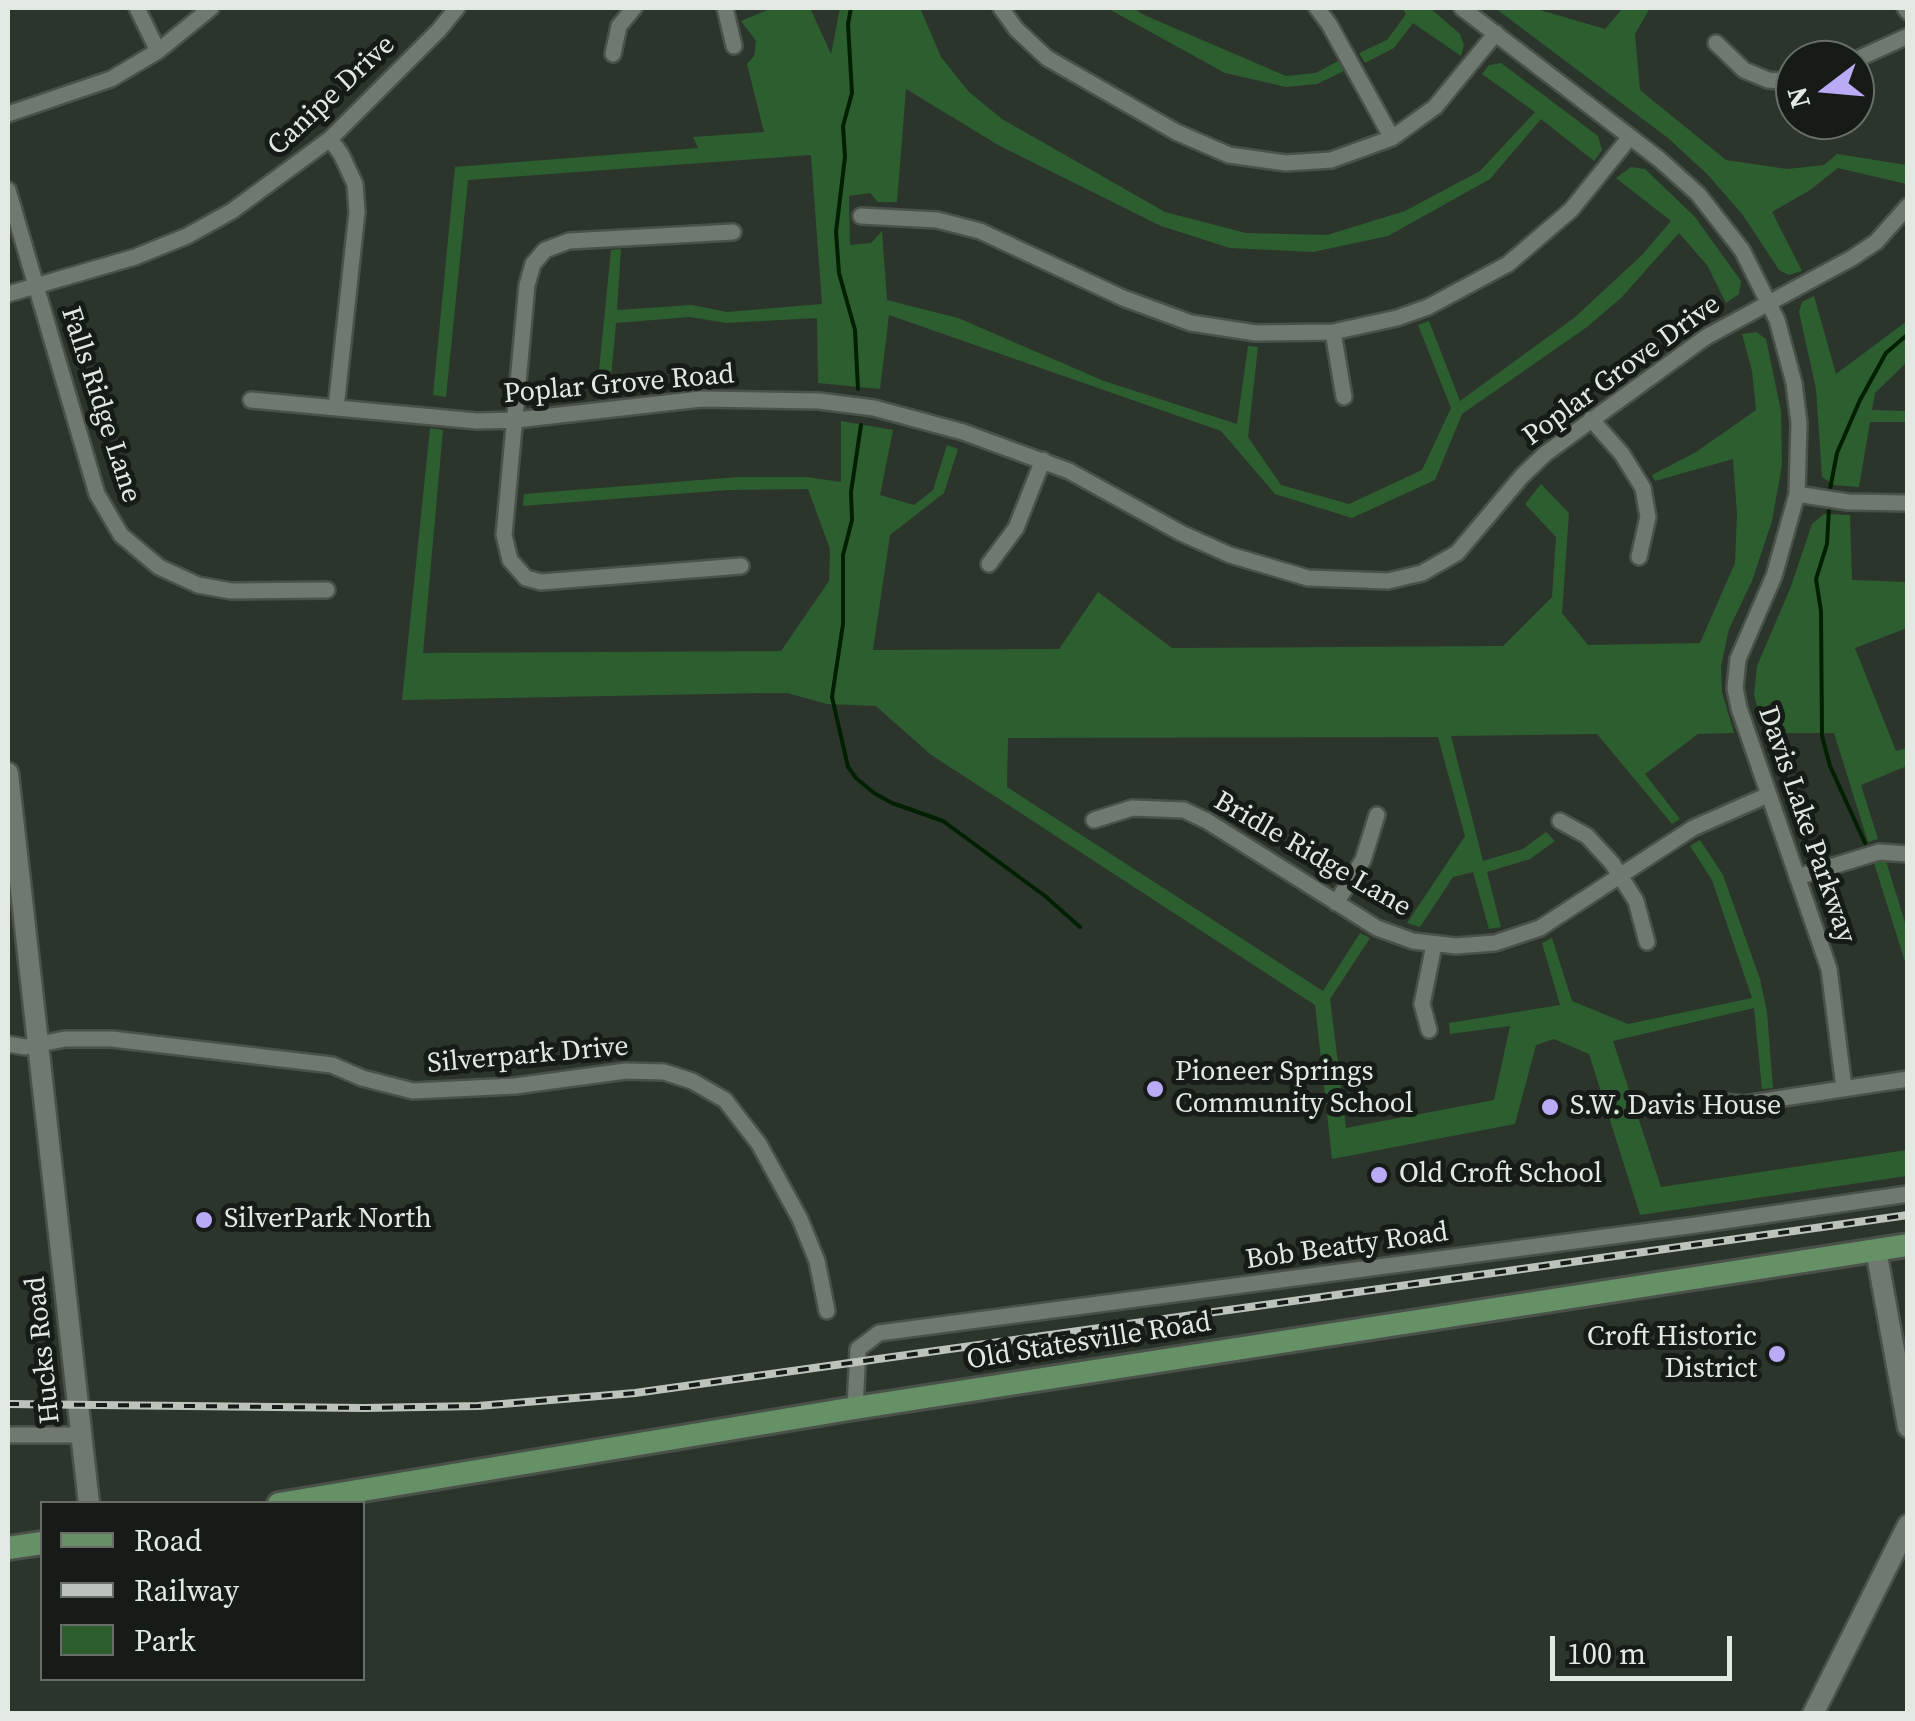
<!DOCTYPE html>
<html>
<head>
<meta charset="utf-8">
<style>
	body { margin:0 }
	#map { position:relative; width:1915px; height:1721px; overflow:hidden; background:#2c352c; font-family:"Source Serif 4",serif }
	canvas { display:block }
	.frame { position:absolute; inset:0; border:10px solid #e2e8e2; pointer-events:none }
	.legend { position:absolute; left:40px; top:1501px; width:325px; height:180px; box-sizing:border-box; background:#171b17; border:2px solid #686d68; margin:0; padding:12px 18px; list-style:none; font-size:30px; color:#e2e8e2 }
	.legend li { display:flex; align-items:center; gap:20px; height:50px }
	.legend b { width:50px; border:2px solid #686d68 }
	.north { position:absolute; left:1775px; top:40px; width:100px; height:100px; box-sizing:border-box; background:#171b17; border:2px solid #686d68; border-radius:50%; rotate:254deg; font-size:28px; font-weight:700; line-height:40px; text-align:center; color:#e2e8e2 }
	.north::after { content:''; display:block; margin:auto; width:35px; height:45px; background:#bbaaf6; clip-path:polygon(50% 0,100% 100%,50% 72%,0 100%) }
	.scale { position:absolute; left:1550px; top:1636px; width:182px; height:45px; box-sizing:border-box; border:5px solid #e2e8e2; border-top:0; padding-left:12px; font-size:30px; line-height:35px; white-space:nowrap; color:#e2e8e2; -webkit-text-stroke:8px #171b17; paint-order:stroke }
</style>
</head>
<body>
<div id="map">
<canvas width="1915" height="1721"></canvas>
<div class="frame"></div>
<ul class="legend">
<li><b style="height:12px;background:#669167"></b>Road</li>
<li><b style="height:12px;background:#bcc3bc"></b>Railway</li>
<li><b style="height:28px;background:#2d5e2f"></b>Park</li>
</ul>
<div class="north">N</div>
<div class="scale">100 m</div>
</div>
<script>
const context = document.querySelector('canvas').getContext('2d');
context.lineJoin = 'round';
function paint(path, color) { context.fillStyle = color; context.fill(path, 'evenodd'); }
const shape = rows => new Path2D(rows.map(r => 'M' + r).join(''));
function strokePath(path, color, width, dash) { context.strokeStyle = color; context.lineWidth = width; context.lineCap = dash ? 'butt' : 'round'; context.setLineDash(dash || []); context.stroke(path); }
function write(font, color, halo, rows, align = 'center') {
  context.font = font + ' "Source Serif 4",serif'; context.lineWidth = 10; context.setLineDash([]); context.textBaseline = 'middle'; context.strokeStyle = halo; context.fillStyle = color; for (const [text, x, y, turn = 0] of rows) {
    context.save(); context.translate(x, y); context.rotate((+turn || 0) * Math.PI / 180); context.textAlign = isNaN(turn) ? turn : align; if (halo) context.strokeText(text, 0, 0); context.fillText(text, 0, 0); context.restore();
  }
}
paint(shape([
	[772,8,810,8,831,54,840,8,920,8,941,57,969,92,1002,119,1165,212,1246,233,1327,235,1405,211,1480,171,1535,112,1482,74,1489,65,1501,63,1598,136,1602,150,1594,161,1541,119,1490,179,1388,236,1313,252,1230,248,1161,226,1000,146,906,89,897,202,878,202,870,193,849,196,850,245,871,243,882,231,887,300,958,318,1104,381,1237,424,1248,346,1258,347,1248,437,1281,485,1349,504,1422,470,1451,408,1418,325,1429,321,1460,401,1574,318,1642,255,1671,221,1616,178,1631,167,1645,169,1695,217,1741,281,1739,294,1726,303,1707,265,1679,233,1621,298,1587,327,1462,414,1435,480,1352,518,1275,494,1221,431,889,315,880,389,818,383,817,318,726,323,690,317,616,323,610,389,597,391,611,250,621,249,617,310,692,305,727,312,822,304,811,155,468,180,446,397,433,395,455,167,698,148,693,137,764,132,747,64,754,56,756,41,741,21],
	[1107,8,1133,8,1144,15,1286,76,1316,73,1338,61,1344,71,1317,84,1286,87,1225,73],
	[1402,8,1430,8,1460,34,1464,45,1461,56,1413,23,1394,48,1365,63,1359,53,1387,40,1406,14],
	[1495,8,1533,8,1605,29,1623,8,1650,8,1635,34,1640,90,1726,160,1787,169,1824,165,1837,154,1907,165,1907,181,1906,184,1838,168,1810,190,1772,212,1802,271,1789,275,1779,270,1743,215,1707,174,1668,138],
	[1814,296,1836,374,1907,321,1907,362,1875,393,1872,410,1907,411,1907,422,1870,422,1859,487,1834,485,1822,477,1816,389,1799,312,1802,302],
	[1756,332,1766,339,1781,411,1782,465,1772,521,1752,581,1729,629,1721,666,1722,692,1734,733,1698,734,1645,774,1680,819,1672,824,1597,734,1451,736,1483,861,1523,849,1546,832,1555,841,1530,859,1487,872,1501,927,1489,929,1473,872,1453,877,1420,927,1407,923,1465,836,1438,737,1008,738,1007,787,1323,991,1360,933,1370,938,1330,999,1346,1128,1494,1100,1510,1026,1450,1034,1449,1023,1560,1005,1542,943,1552,938,1572,1001,1628,1024,1752,998,1712,880,1690,846,1700,840,1723,875,1760,979,1767,1012,1773,1088,1762,1089,1754,1008,1613,1041,1661,1187,1907,1150,1907,1176,1640,1215,1589,1054,1554,1039,1536,1045,1515,1124,1332,1159,1315,1005,930,754,876,706,827,704,787,693,764,693,402,700,430,428,443,430,423,653,781,651,829,581,830,549,808,489,728,490,523,506,524,494,738,477,807,477,841,482,841,421,893,430,880,495,914,505,933,490,947,445,958,449,944,493,890,535,873,650,1059,649,1098,592,1172,648,1503,646,1552,597,1556,537,1525,504,1541,484,1569,513,1562,613,1588,645,1700,643,1735,563,1737,514,1733,459,1655,481,1652,475,1696,452,1756,410,1752,371,1742,334],
	[1824,514,1850,515,1852,580,1907,582,1907,628,1855,648,1896,751,1907,748,1907,766,1861,785,1878,839,1868,842,1834,733,1765,733,1754,695,1757,666,1790,589,1812,524],
	[1886,861,1907,929,1907,968,1874,863]
]), '#2d5e2f');
strokePath(shape([
	[851,8,848,24,852,93,843,126,845,157,836,232,839,273,855,330,858,389],
	[861,425,851,492,852,520,843,555,843,624,832,697,848,767,856,778,874,793,892,803,943,821,1045,896,1080,927],
	[1830,489,1837,453,1860,400,1886,353,1908,334],
	[1829,509,1827,544,1816,579,1821,611,1822,736,1830,766,1865,843]
]), '#002001', 4);
const street = shape([
	[137,8,158,51],
	[725,8,734,46],
	[1001,8,1016,29,1047,58,1176,132,1229,155,1286,163,1331,160,1392,138,1435,107,1496,33],
	[1317,8,1329,24,1392,138],
	[1462,8,1659,159,1698,194,1742,250,1777,320,1794,383,1799,423,1797,494,1774,576,1738,659,1735,688,1739,708,1829,969,1844,1088],
	[1905,8,1908,12],
	[1716,43,1744,70,1768,80,1795,82],
	[613,54,619,26,634,8],
	[1855,60,1908,36],
	[8,114,111,79,158,51,211,8],
	[330,139,341,154,355,184,357,212,336,408],
	[8,190,97,494,121,535,159,567,198,585,231,591,327,590],
	[861,216,937,220,980,231,1123,298,1191,323,1256,333,1333,332,1397,318,1428,307,1508,264,1571,210,1630,137],
	[733,232,569,241,545,250,533,264,527,285,504,535,510,560,526,578,541,582,741,566],
	[8,294,135,257,187,236,232,211,330,139,439,30,457,8],
	[1333,332,1344,397],
	[251,400,477,421,516,420,701,399,819,401,874,408,963,432,1069,471,1181,533,1230,555,1308,578,1388,581,1422,573,1457,553,1522,476,1545,454,1706,337,1852,258,1876,242,1908,206],
	[1591,419,1622,454,1643,488,1648,517,1639,557],
	[1797,494,1848,502,1908,503],
	[989,564,1016,528,1043,460],
	[1094,820,1132,808,1184,810,1207,821,1377,928,1413,941,1456,946,1495,943,1540,928,1693,828,1768,795],
	[1560,821,1587,836,1612,863,1636,901,1647,942],
	[1797,877,1879,852,1908,854],
	[1336,903,1363,860,1377,815],
	[1429,1030,1422,1004,1434,945],
	[8,1044,25,1047,65,1039,112,1039,332,1065,362,1078,413,1091,515,1086,626,1071,664,1072,692,1081,725,1100,759,1144,800,1219,817,1261,827,1311],
	[1715,1101,1744,1104,1908,1079],
	[855,1408,858,1349,879,1333,1696,1225,1908,1194],
	[8,1435,81,1435]
]);
const secondary = shape([
	[8,773,89,1504],
	[1876,1250,1908,1427],
	[1813,1714,1908,1525]
]);
const primary = shape([
	[279,1504,855,1408,1908,1245],
	[8,1548,42,1543]
]);
strokePath(street, '#4a514a', 20);
strokePath(secondary, '#4a514a', 25);
strokePath(primary, '#4a514a', 28);
strokePath(street, '#6f796f', 15);
strokePath(secondary, '#6f796f', 20);
strokePath(primary, '#669167', 22);
const rail = shape([
	[8,1404,364,1408,478,1406,635,1393,1908,1215]
]);
strokePath(rail, '#bcc3bc', 8);
strokePath(rail, '#171b17', 4, [11]);
for (const [x, y, r, color] of [
	[1155,1089,10,"#bbaaf6"],
	[1550,1107,10,"#bbaaf6"],
	[1379,1175,10,"#bbaaf6"],
	[204,1220,10,"#bbaaf6"],
	[1777,1354,10,"#bbaaf6"]
]) { const dot = new Path2D(); dot.arc(x, y, r, 0, 2 * Math.PI); context.fillStyle = color; context.fill(dot); strokePath(dot, '#171b17', 4); }
write('28px', '#e2e8e2', '#171b17', [
	["Canipe Drive",332,96,-43],
	["Poplar Grove Drive",1622,371,-36],
	["Poplar Grove Road",619,385,-5],
	["Falls Ridge Lane",100,405,72],
	["Davis Lake Parkway",1806,825,71],
	["Bridle Ridge Lane",1312,855,30],
	["Silverpark Drive",528,1056,-5],
	["Bob Beatty Road",1347,1247,-8],
	["Old Statesville Road",1089,1342,-9],
	["Hucks Road",44,1350,-96]
]);
write('28px', '#e2e8e2', '#171b17', [
	["Pioneer Springs",1175,1073],
	["Community School",1175,1105],
	["S.W. Davis House",1570,1107],
	["Old Croft School",1399,1175],
	["SilverPark North",224,1220],
	["Croft Historic",1757,1338,"right"],
	["District",1757,1370,"right"]
], 'left');
</script>
</body>
</html>
